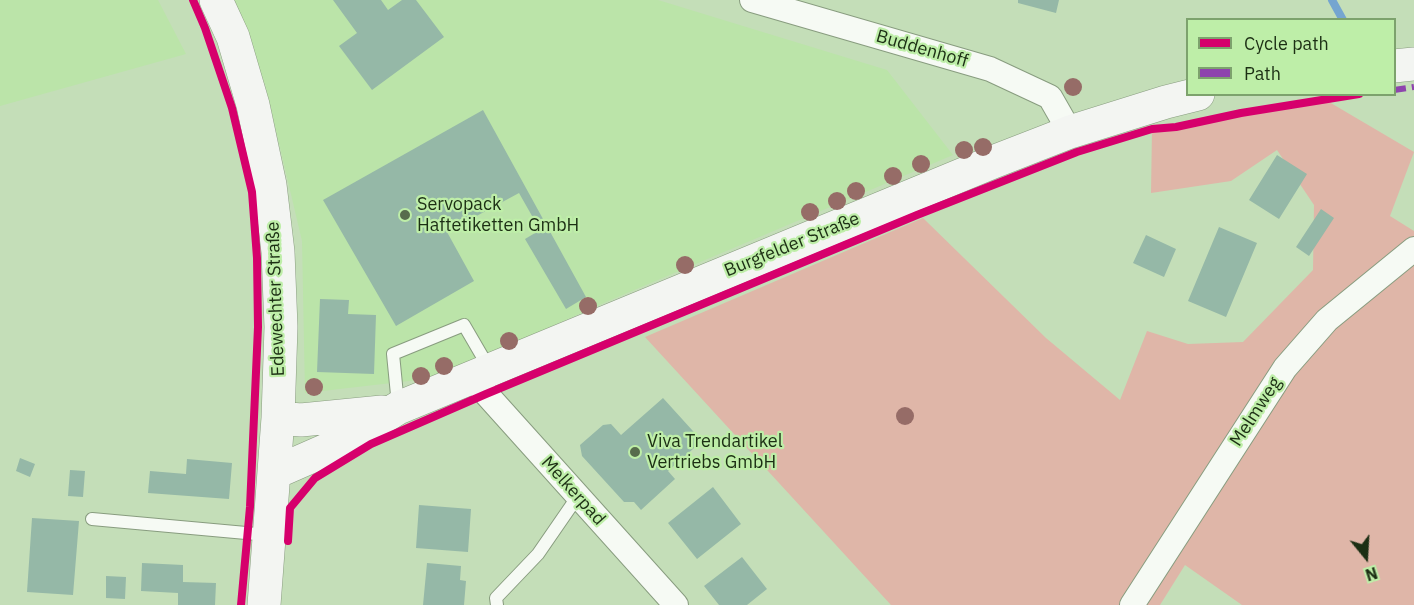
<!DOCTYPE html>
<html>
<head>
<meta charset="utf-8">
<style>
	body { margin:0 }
	#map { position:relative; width:1414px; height:605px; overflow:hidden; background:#c4deb8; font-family:"IBM Plex Sans",sans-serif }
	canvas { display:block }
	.legend { position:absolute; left:1186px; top:18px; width:210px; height:78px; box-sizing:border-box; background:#beeea8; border:2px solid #7da26d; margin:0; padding:8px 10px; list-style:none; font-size:18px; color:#1c2f14 }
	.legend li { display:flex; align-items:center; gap:12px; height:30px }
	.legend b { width:30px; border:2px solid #7da26d }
	.north { position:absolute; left:1336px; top:527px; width:60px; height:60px; -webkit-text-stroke:4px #beeea8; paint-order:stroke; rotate:162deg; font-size:16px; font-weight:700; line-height:24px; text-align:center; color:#1c2f14 }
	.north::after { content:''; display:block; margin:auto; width:21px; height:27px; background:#1c2f14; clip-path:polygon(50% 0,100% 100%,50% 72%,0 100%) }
</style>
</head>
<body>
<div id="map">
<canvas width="1414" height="605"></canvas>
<ul class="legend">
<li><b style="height:8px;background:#d6006c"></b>Cycle path</li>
<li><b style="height:8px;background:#8e44ad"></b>Path</li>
</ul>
<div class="north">N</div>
</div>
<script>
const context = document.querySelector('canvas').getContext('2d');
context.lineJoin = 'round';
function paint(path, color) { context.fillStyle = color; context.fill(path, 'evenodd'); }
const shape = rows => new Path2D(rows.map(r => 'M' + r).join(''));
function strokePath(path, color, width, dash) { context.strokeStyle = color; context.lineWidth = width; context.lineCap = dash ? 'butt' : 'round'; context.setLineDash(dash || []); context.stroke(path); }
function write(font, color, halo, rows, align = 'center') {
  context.font = font + ' "IBM Plex Sans",sans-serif'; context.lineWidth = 4.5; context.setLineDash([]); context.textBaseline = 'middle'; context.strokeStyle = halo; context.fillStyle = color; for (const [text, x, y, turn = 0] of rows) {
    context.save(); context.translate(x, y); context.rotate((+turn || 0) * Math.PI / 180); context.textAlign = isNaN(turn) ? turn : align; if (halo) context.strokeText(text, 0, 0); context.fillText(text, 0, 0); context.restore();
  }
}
paint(shape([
	[0,0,158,0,186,54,0,106],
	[231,0,658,0,887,70,953,155,606,302,435,378,305,393,302,241,265,84]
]), '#bbe4a9');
paint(shape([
	[1324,99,1414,152,1390,216,1414,231,1414,605,1242,605,1185,565,1160,605,891,605,645,337,923,218,1046,338,1120,400,1147,331,1188,344,1243,342,1313,270,1314,205,1277,150,1231,181,1151,193,1152,129,1176,127,1241,113]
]), '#dfb6a8');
strokePath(shape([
	[1332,0,1343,20]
]), '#75a5d0', 8);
paint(shape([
	[333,0,381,0,388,10,402,0,416,0,444,37,372,90,339,46,357,33],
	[1018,0,1059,0,1056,13,1018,3],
	[483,110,586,297,566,309,525,239,540,230,519,193,447,232,474,281,396,326,323,200],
	[1277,155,1307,174,1279,219,1249,200],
	[1321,209,1334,218,1309,256,1296,247],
	[1219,227,1257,243,1226,317,1188,301],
	[1146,235,1176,249,1164,277,1133,263],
	[320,299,349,300,348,314,376,315,374,374,317,372],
	[663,398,702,441,668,471,675,479,641,510,634,502,624,502,582,456,580,445,603,425,611,424,621,435],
	[20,458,35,464,30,477,16,471],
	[187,459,232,463,229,499,148,493,150,471,186,474],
	[70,470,85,471,83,497,68,496],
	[713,487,741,524,697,559,668,523],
	[419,505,471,509,468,552,416,548],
	[32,518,79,521,73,595,27,592],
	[742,557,767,589,747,605,719,605,704,586],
	[142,563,183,565,183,582,216,583,215,605,178,605,178,593,141,591],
	[427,563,461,566,460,580,466,581,464,605,423,605],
	[106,576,126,577,125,599,106,598]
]), '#95b8a7');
const lane = shape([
	[398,405,393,354,464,325,489,368],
	[92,519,268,535],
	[497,605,496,598,538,554,578,496]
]);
const street = shape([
	[752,0,990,69,1050,97,1070,132],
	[471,377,676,605],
	[1132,605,1285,368,1327,320,1414,249]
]);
const secondary = shape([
	[216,0,233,37,253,105,270,185,278,252,281,327,278,418,264,605],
	[1394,66,1414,64],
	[278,418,301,420,382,412],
	[274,473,340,444,398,408,993,162,1070,132,1166,102,1198,94]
]);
strokePath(lane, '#889c7f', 14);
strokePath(street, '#889c7f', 26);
strokePath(secondary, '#889c7f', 34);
strokePath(lane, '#f6faf4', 12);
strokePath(street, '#f6faf4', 24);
strokePath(secondary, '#f3f5f2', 33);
strokePath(shape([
	[1394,90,1414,87]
]), '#8e44ad', 6, [12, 6]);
strokePath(shape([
	[193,0,205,28,232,108,252,192,257,258,258,327,250,507,241,605],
	[288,541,290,508,315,478,371,444,486,394,917,215,1077,152,1152,129,1176,127,1241,113,1359,94]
]), '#d6006c', 8);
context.fillStyle = '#966c67';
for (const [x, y] of [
	[1073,87],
	[983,147],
	[964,150],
	[921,164],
	[893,176],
	[856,191],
	[837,201],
	[810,212],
	[685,265],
	[588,306],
	[509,341],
	[444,366],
	[421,376],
	[314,387],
	[905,416]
]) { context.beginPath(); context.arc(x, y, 9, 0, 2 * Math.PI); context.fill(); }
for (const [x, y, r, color] of [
	[405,215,6,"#576c4d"],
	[635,452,6,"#576c4d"]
]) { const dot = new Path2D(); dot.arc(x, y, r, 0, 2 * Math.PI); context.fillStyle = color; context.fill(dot); strokePath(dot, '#beeea8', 2); }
write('18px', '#1c2f14', '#beeea8', [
	["Buddenhoff",922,49,16],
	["Burgfelder Straße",792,245,-22],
	["Edewechter Straße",276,299,-92],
	["Melmweg",1256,412,-57],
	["Melkerpad",573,491,48]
]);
write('18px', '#1c2f14', '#beeea8', [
	["Servopack",417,205],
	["Haftetiketten GmbH",417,226],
	["Viva Trendartikel",647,442],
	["Vertriebs GmbH",647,463]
], 'left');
</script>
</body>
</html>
